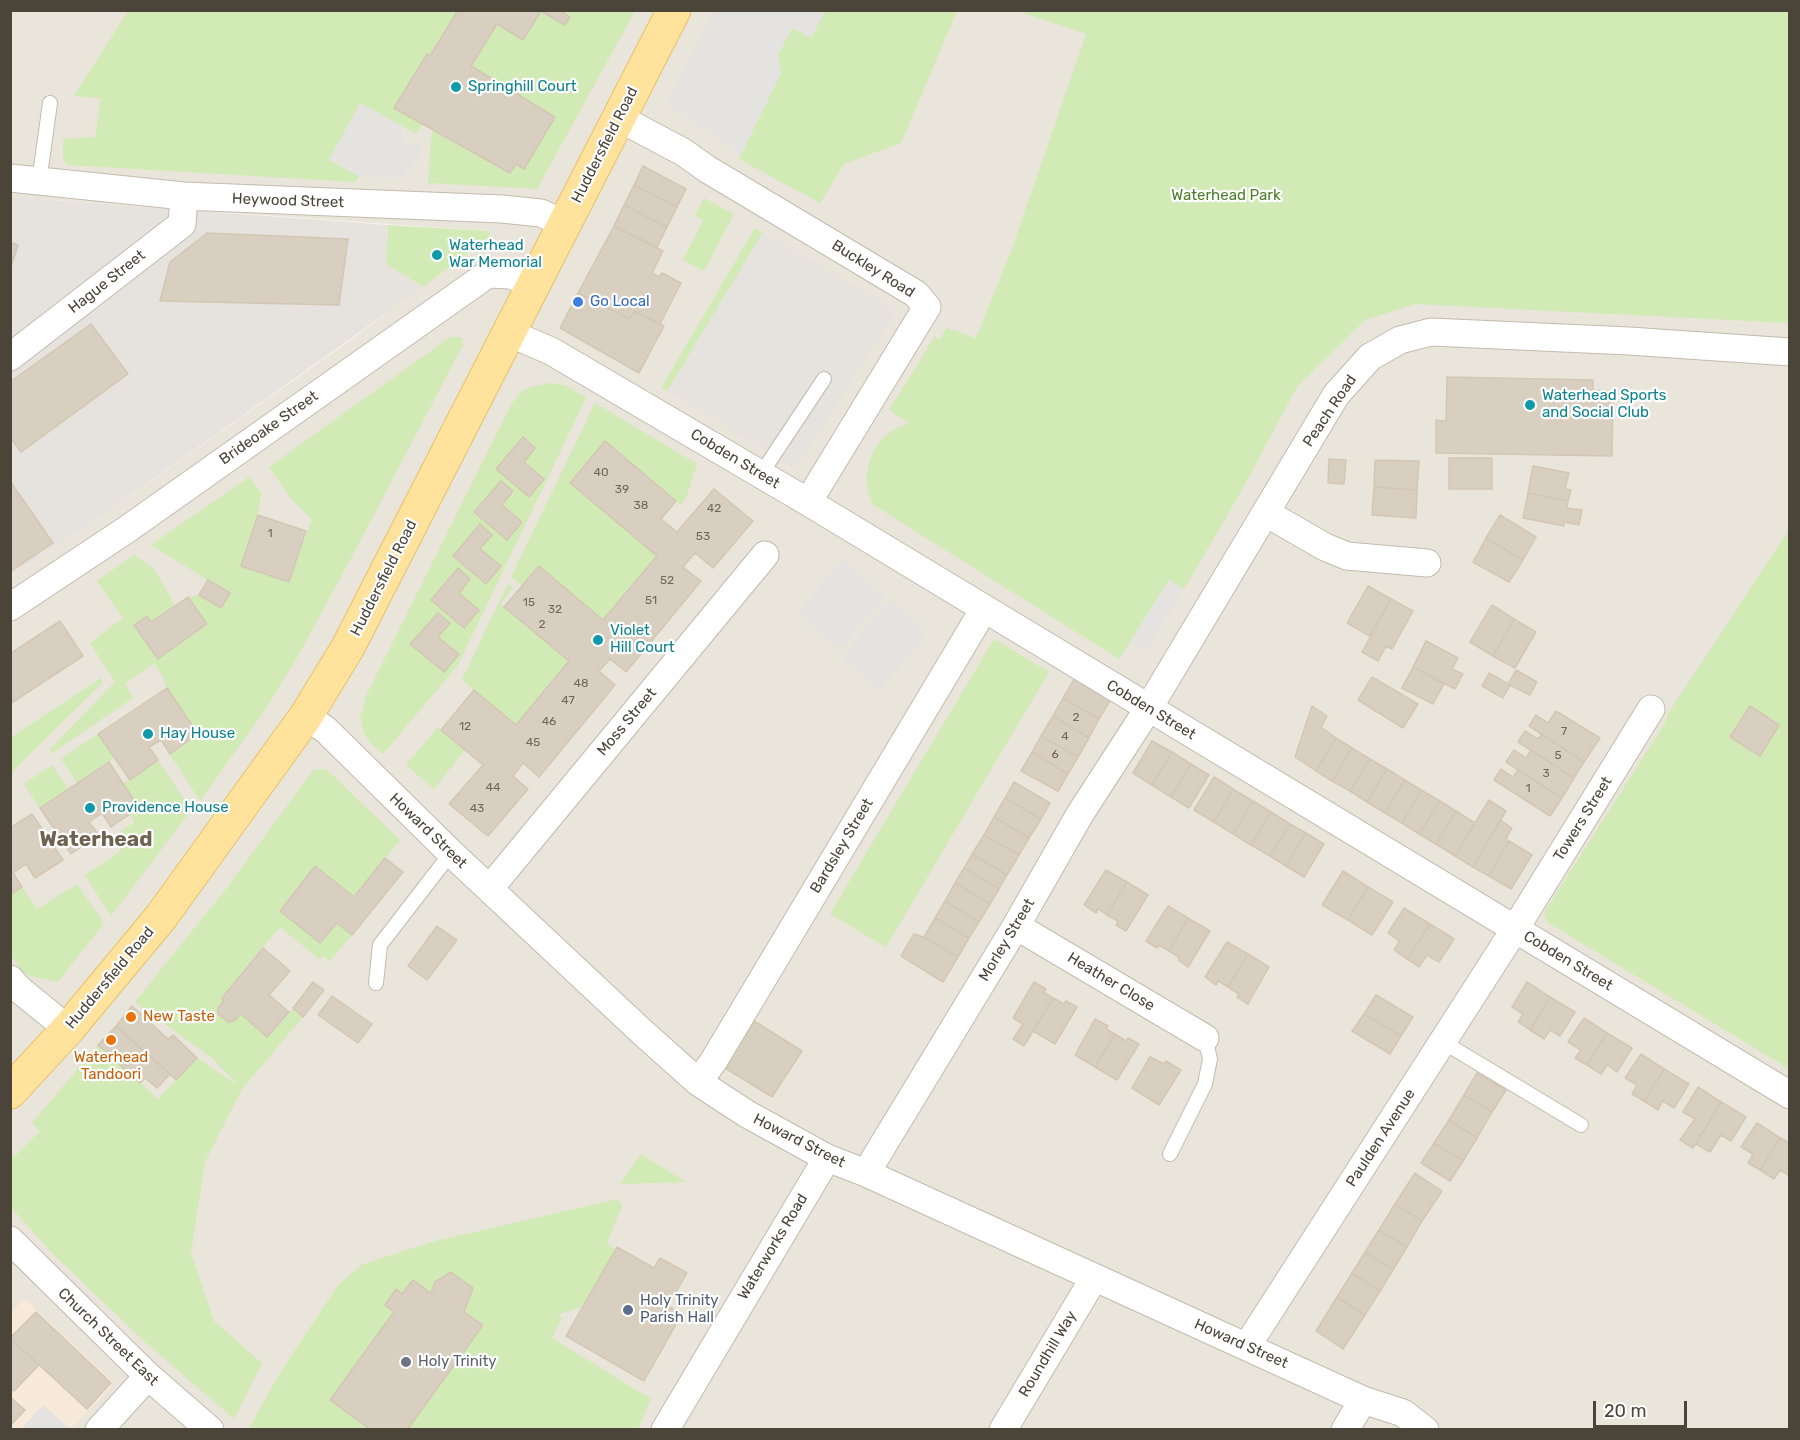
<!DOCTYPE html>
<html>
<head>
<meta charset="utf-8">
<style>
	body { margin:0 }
	#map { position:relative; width:1800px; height:1440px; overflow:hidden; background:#f6f3ec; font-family:Rubik,sans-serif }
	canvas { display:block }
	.frame { position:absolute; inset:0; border:12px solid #4b4439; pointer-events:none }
	.scale { position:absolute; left:1593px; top:1401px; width:94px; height:27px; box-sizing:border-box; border:3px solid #4b4439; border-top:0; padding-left:8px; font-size:18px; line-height:21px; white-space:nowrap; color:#4b4439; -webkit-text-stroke:4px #fff; paint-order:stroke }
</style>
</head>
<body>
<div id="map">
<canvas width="1800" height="1440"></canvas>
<div class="frame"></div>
<div class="scale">20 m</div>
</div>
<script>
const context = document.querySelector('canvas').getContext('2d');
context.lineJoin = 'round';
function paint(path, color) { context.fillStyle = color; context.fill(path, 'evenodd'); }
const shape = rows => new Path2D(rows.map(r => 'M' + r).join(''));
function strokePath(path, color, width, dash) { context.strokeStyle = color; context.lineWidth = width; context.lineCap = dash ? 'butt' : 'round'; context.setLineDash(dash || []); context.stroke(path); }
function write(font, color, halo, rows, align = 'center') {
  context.font = font + ' Rubik,sans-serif'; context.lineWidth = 4.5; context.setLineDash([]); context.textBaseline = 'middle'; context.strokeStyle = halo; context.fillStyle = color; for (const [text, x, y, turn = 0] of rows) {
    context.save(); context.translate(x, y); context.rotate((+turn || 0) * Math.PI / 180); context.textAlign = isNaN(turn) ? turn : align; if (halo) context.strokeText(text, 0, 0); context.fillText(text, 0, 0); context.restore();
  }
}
paint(shape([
	[10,11,1789,11,1789,1429,11,1429,11,575,69,539,352,339,488,238,491,233,487,231,11,197]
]), '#eae5da');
paint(shape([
	[24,1298,113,1382,109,1390,70,1429,11,1430,11,1313]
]), '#f7ead8');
paint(shape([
	[11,197,388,225,386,264,423,287,69,539,11,575],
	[763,232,897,310,796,469,667,391]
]), '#e6e2dd');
paint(shape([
	[128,11,458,11,430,56,426,54,395,108,422,124,416,134,360,103,329,160,359,176,355,182,67,165,63,158,63,139,95,137,101,98,74,96],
	[541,11,564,25,570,17,560,11,635,11,537,189,428,183,432,130,510,173,516,164,525,168,555,116,471,66,497,24],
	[825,11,957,11,901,143,844,164,820,203,739,159,781,73,778,54,793,28,811,38],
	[1017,11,1789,11,1789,323,1415,304,1365,320,1297,387,1238,497,1184,589,1169,580,1119,659,872,504,868,491,866,477,869,463,874,450,883,438,895,429,909,423,889,410,935,336,939,340,947,328,976,338,1013,246,1086,34],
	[704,198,734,214,704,271,683,260,703,220,695,216],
	[388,225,487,231,491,233,488,238,423,287,386,264],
	[755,228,763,232,667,391,661,388],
	[450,337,461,337,463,345,356,549,298,656,267,707,200,801,170,754,198,734,167,688,162,675,154,663,125,684,133,698,52,753,50,749,115,682,90,643,123,618,97,581,134,555,154,569,175,605,151,622,147,616,134,626,158,659,207,624,188,597,199,595,221,608,230,594,151,545,249,477,261,493,258,515,241,565,289,582,312,519,293,501,269,467],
	[549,383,565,385,586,398,458,665,383,754,371,744,365,735,360,717,366,696,511,405,519,394,528,388],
	[523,437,535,448,524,462,544,479,529,497,496,469],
	[501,481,513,491,502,505,522,522,507,540,474,512],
	[480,524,492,535,480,549,501,567,486,584,453,556],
	[458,568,470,579,459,593,479,610,464,628,431,600],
	[438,613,450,623,438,637,459,655,444,672,411,644],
	[595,403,697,464,686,498,681,505,605,441,570,483,657,556,603,620,539,566,522,586,511,577],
	[1789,530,1789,1069,1547,922,1544,913,1665,723,1669,712],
	[508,583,513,588,500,604,569,661,516,725,462,680],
	[994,639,1049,672,886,947,830,914],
	[101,678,103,682,11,773,11,737],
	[438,727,465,750,434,789,406,765],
	[98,734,114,758,77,783,61,759],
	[158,760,191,810,111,916,85,875,121,851,112,837,135,822,130,815,139,808,123,784],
	[52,765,68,789,40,808,24,784],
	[314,769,327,770,400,840,354,897,315,866,280,910,320,943,337,923,352,935,329,962,325,956,319,959,280,927,240,974,242,975,222,998,224,1001,218,1008,218,1014,228,1022,234,1021,241,1014,267,1037,293,1008,303,1017,242,1089,205,1162,191,1253,214,1321,262,1363,234,1419,144,1341,52,1253,11,1207,10,1152,15,1156,40,1131,32,1123,98,1045,158,1099,197,1058,239,1086,213,1059,135,1002,229,885],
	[77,884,104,923,58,982,30,976,21,970,11,955,10,895,22,887,37,909],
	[641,1154,686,1182,620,1184],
	[618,1199,622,1206,607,1243,615,1250,583,1306,558,1315,562,1318,552,1338,651,1399,638,1429,248,1430,278,1376,338,1285,363,1264,435,1241]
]), '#d2eab5');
paint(shape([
	[714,11,825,11,811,38,793,28,778,54,781,73,741,155,666,103],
	[360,103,402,126,403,146,421,145,421,158,414,159,414,168,406,169,406,179,359,176,329,160],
	[842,560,885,596,841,650,797,614],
	[1169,580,1184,589,1145,652,1130,642],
	[889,600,928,632,880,690,841,657],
	[43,1405,70,1429,21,1429]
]), '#e5e3e0');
const building = shape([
	[458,10,560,10,570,17,565,25,541,11,523,40,497,24,471,66,555,117,524,169,516,164,510,173,394,108,427,54,430,56,458,10],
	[643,166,686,189,677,207,634,185,643,166],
	[634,185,677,207,667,227,624,205,634,185],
	[624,205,667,227,657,247,614,226,624,205],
	[614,226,663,251,652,273,659,277,662,273,681,283,660,324,634,311,630,319,578,293,614,226],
	[207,233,348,239,339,305,160,301,170,262,207,233],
	[10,242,18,245,10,270,10,242],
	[578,293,630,319,634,311,664,326,639,373,560,328,578,293],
	[91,324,128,374,21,452,10,437,10,382,91,324],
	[1447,377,1593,380,1593,390,1613,391,1612,456,1436,453,1436,420,1446,421,1447,377],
	[523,437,535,448,524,462,544,479,529,497,496,469,523,437],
	[605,441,676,501,661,519,677,532,714,489,753,521,713,568,695,553,683,567,701,581,626,672,610,659,599,671,615,685,539,777,523,763,513,776,528,789,488,836,449,804,483,765,441,730,474,690,516,725,569,661,504,607,539,566,603,620,657,556,570,483,605,441],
	[1449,458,1492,458,1492,489,1449,489,1449,458],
	[1329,459,1346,460,1344,484,1328,483,1329,459],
	[1375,460,1419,461,1417,490,1374,487,1375,460],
	[1533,466,1569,473,1565,489,1571,490,1568,501,1528,493,1533,466],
	[10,481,53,543,10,572,10,481],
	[501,481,513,491,502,505,522,522,507,540,474,512,501,481],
	[1374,487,1417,490,1416,518,1372,515,1374,487],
	[1528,493,1568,501,1567,508,1582,510,1579,525,1564,522,1564,526,1523,518,1528,493],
	[258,515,306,531,289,582,241,566,258,515],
	[1500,515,1536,537,1523,560,1486,538,1500,515],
	[480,524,492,535,480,549,501,566,486,584,453,556,480,524],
	[1486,538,1523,560,1509,582,1473,562,1486,538],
	[458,568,470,579,459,593,479,610,464,628,431,600,458,568],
	[208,580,230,593,221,608,199,595,208,580],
	[1368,586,1391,599,1370,636,1347,623,1368,586],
	[188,597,207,624,158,659,134,625,147,616,151,622,188,597],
	[1391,599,1413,611,1392,649,1386,646,1378,661,1362,652,1391,599],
	[1492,605,1514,619,1493,656,1470,642,1492,605],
	[438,613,450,623,438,637,459,654,444,672,410,644,438,613],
	[1514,619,1536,632,1515,668,1493,656,1514,619],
	[60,621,83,656,10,704,10,654,60,621],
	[1426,641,1458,658,1452,669,1463,674,1455,689,1413,667,1426,641],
	[1413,667,1444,684,1433,704,1402,688,1413,667],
	[1516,670,1537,682,1530,695,1508,684,1516,670],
	[1489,673,1510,685,1503,698,1482,686,1489,673],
	[1372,677,1418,704,1403,728,1358,700,1372,677],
	[1075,678,1111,699,1099,719,1063,698,1075,678],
	[167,688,198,734,170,754,161,740,149,747,158,760,130,780,98,734,167,688],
	[1063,698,1099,719,1089,738,1053,716,1063,698],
	[1312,706,1327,716,1321,727,1336,738,1316,771,1295,757,1312,706],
	[1750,706,1779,725,1760,756,1730,737,1750,706],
	[1556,711,1600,738,1584,762,1529,726,1536,715,1548,723,1556,711],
	[1053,716,1089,738,1078,757,1041,736,1053,716],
	[1525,731,1538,739,1542,734,1584,762,1574,778,1518,742,1525,731],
	[1041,736,1078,757,1068,774,1032,752,1041,736],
	[1336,738,1352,748,1332,781,1316,771,1336,738],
	[1152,741,1172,752,1152,785,1133,773,1152,741],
	[1352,748,1370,759,1350,791,1332,781,1352,748],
	[1514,750,1526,758,1531,750,1574,778,1562,798,1506,762,1514,750],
	[1032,752,1068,774,1058,791,1021,771,1032,752],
	[1172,752,1191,764,1171,797,1152,785,1172,752],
	[1370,759,1387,769,1367,802,1350,791,1370,759],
	[109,762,139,808,111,827,102,813,89,822,99,835,71,854,40,808,109,762],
	[1191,764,1209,775,1189,808,1171,797,1191,764],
	[1387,769,1405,780,1385,813,1367,802,1387,769],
	[1501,769,1513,777,1518,770,1562,798,1550,816,1494,780,1501,769],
	[1214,777,1233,789,1214,822,1194,810,1214,777],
	[1405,780,1421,790,1402,823,1385,813,1405,780],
	[1014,782,1050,803,1041,819,1005,798,1014,782],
	[1233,789,1253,801,1233,834,1214,822,1233,789],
	[1421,790,1440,801,1419,834,1402,823,1421,790],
	[1005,798,1041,819,1029,838,994,817,1005,798],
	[1489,800,1506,811,1473,867,1455,856,1489,800],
	[1253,801,1271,812,1251,845,1233,834,1253,801],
	[1440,801,1456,811,1436,844,1419,834,1440,801],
	[1456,811,1475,823,1455,856,1436,844,1456,811],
	[1271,812,1290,824,1270,856,1251,845,1271,812],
	[32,814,63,860,35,878,26,864,13,873,22,887,10,895,10,828,32,814],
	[994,817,1029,838,1019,855,984,835,994,817],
	[1500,820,1512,828,1506,839,1509,841,1489,876,1473,867,1500,820],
	[1290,824,1306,833,1286,866,1270,856,1290,824],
	[1306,833,1324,844,1304,877,1286,866,1306,833],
	[984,835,1019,855,1007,875,972,854,984,835],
	[1509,841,1532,855,1511,889,1489,876,1509,841],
	[972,854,1007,875,999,889,964,868,972,854],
	[385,858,403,872,352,935,337,923,320,943,280,911,315,866,354,897,385,858],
	[964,868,999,889,990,904,955,883,964,868],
	[1106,870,1127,882,1107,915,1098,909,1096,913,1084,905,1106,870],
	[1343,871,1368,887,1348,920,1322,905,1343,871],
	[1127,882,1148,895,1126,931,1116,925,1118,921,1107,915,1127,882],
	[955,883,990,904,979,922,945,901,955,883],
	[1368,887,1393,902,1372,935,1348,920,1368,887],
	[945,901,979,922,969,938,935,918,945,901],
	[1168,906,1188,918,1169,951,1159,945,1157,948,1146,941,1168,906],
	[1404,908,1430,924,1407,959,1394,950,1399,941,1388,933,1404,908],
	[935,918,969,938,958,957,924,937,935,918],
	[1188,918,1210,931,1188,967,1178,960,1179,957,1169,951,1188,918],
	[1430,924,1454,939,1439,962,1427,955,1419,967,1407,959,1430,924],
	[437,926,457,940,427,980,408,966,437,926],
	[914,934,924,937,958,957,943,982,901,956,914,934],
	[1227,942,1248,954,1228,987,1218,981,1216,985,1205,977,1227,942],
	[263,948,290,971,269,995,289,1012,267,1037,241,1014,234,1021,228,1022,218,1014,218,1008,224,1001,222,998,263,948],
	[1248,954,1269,967,1248,1004,1237,997,1239,994,1228,987,1248,954],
	[313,982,324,990,303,1017,293,1008,313,982],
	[1034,982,1046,989,1044,992,1053,998,1024,1046,1013,1039,1023,1024,1013,1018,1034,982],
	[1527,982,1550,997,1530,1030,1518,1022,1523,1014,1512,1007,1527,982],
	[1376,995,1413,1017,1401,1036,1364,1014,1376,995],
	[332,996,372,1024,358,1043,318,1015,332,996],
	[1550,997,1575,1012,1560,1036,1550,1030,1544,1039,1530,1030,1550,997],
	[1053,998,1064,1004,1066,1001,1077,1007,1055,1044,1033,1031,1053,998],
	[132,1006,168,1039,173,1035,197,1058,176,1080,116,1026,132,1006],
	[1364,1014,1401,1036,1390,1054,1352,1031,1364,1014],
	[1584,1018,1607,1033,1587,1065,1575,1058,1581,1050,1568,1042,1584,1018],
	[1095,1019,1108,1026,1106,1029,1115,1034,1095,1067,1075,1055,1095,1019],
	[754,1021,802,1051,772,1097,725,1068,754,1021],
	[116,1026,170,1074,157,1088,145,1078,140,1083,98,1045,116,1026],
	[1607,1033,1632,1048,1617,1072,1607,1065,1601,1074,1587,1065,1607,1033],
	[1115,1034,1126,1041,1128,1038,1139,1044,1117,1080,1095,1067,1115,1034],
	[1641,1054,1664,1069,1644,1101,1632,1094,1637,1085,1625,1078,1641,1054],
	[1150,1057,1164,1064,1166,1061,1181,1070,1159,1105,1132,1088,1150,1057],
	[1664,1069,1689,1084,1674,1108,1663,1101,1658,1110,1644,1101,1664,1069],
	[1477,1073,1506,1090,1492,1112,1464,1095,1477,1073],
	[1698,1087,1721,1102,1693,1148,1680,1140,1695,1119,1683,1112,1698,1087],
	[1464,1095,1492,1112,1477,1138,1449,1120,1464,1095],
	[1721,1102,1746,1117,1731,1141,1721,1135,1710,1152,1696,1144,1721,1102],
	[1449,1120,1477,1138,1463,1161,1434,1143,1449,1120],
	[1757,1123,1780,1138,1760,1170,1748,1163,1753,1154,1741,1147,1757,1123],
	[1780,1138,1790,1143,1790,1176,1780,1170,1774,1179,1760,1170,1780,1138],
	[1434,1143,1463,1161,1450,1181,1421,1163,1434,1143],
	[1415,1173,1442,1191,1422,1221,1395,1204,1415,1173],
	[1395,1204,1422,1221,1407,1247,1379,1230,1395,1204],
	[1379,1230,1407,1247,1393,1270,1365,1252,1379,1230],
	[617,1247,654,1268,660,1258,687,1273,668,1306,682,1314,644,1381,566,1336,617,1247],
	[1365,1252,1393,1270,1380,1291,1352,1273,1365,1252],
	[451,1272,473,1288,464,1312,483,1325,407,1430,371,1430,330,1400,394,1312,385,1305,396,1289,402,1294,413,1280,431,1293,435,1282,451,1272],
	[1352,1273,1380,1291,1365,1315,1337,1297,1352,1273],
	[1337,1297,1365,1315,1343,1349,1316,1331,1337,1297],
	[36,1312,111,1383,87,1409,10,1338,36,1312],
	[10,1338,39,1365,14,1391,10,1388,10,1338],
	[10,1397,25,1410,11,1425,10,1424,10,1397]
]);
paint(building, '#d8cfc1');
strokePath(building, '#d3c7b4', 1.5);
const lane = shape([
	[39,182,50,103],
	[761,474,824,379],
	[376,983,380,945,451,853],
	[1443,1042,1581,1125],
	[1170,1154,1205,1084,1210,1059,1205,1038]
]);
const street = shape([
	[619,118,683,152,707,169,916,294,927,307,808,502],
	[10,178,184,196,502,209,541,213,564,224],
	[509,333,551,351,808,502,1790,1095],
	[10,357,182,224,184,196],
	[1266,513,1325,547,1347,556,1427,563],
	[10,607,126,530,488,274,510,275,533,284],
	[306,716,326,730,451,853,641,1031,698,1082,747,1114,827,1158,866,1173,1363,1400,1403,1413,1425,1430],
	[490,888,765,555],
	[1016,926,1205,1038],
	[10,979,20,990,68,1029],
	[698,1082,713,1062,984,609],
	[866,1173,1016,926,1080,814,1148,709,1336,395,1370,357,1400,340,1431,332,1629,341,1790,352],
	[10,1240,148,1376,210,1430],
	[1247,1346,1515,929,1651,709],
	[99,1430,148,1376],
	[665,1430,827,1158],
	[1003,1430,1094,1278],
	[1345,1430,1363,1400]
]);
const primary = shape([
	[10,1092,68,1029,161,917,306,716,348,647,674,10]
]);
strokePath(lane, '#c2bbae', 16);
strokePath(street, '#c2bbae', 29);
strokePath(primary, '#e6c16a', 35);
strokePath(lane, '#fff', 14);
strokePath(street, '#fff', 27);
strokePath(primary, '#ffe39c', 33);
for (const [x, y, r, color] of [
	[456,87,6,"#0f9aa8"],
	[437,255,6,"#0f9aa8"],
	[578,302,6,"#3f7fe0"],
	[1530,405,6,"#0f9aa8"],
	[598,640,6,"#0f9aa8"],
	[148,734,6,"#0f9aa8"],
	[90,808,6,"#0f9aa8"],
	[131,1017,6,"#e8710a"],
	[111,1040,6,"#e8710a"],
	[628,1310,6,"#5c6f8a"],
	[406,1362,6,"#6b7280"]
]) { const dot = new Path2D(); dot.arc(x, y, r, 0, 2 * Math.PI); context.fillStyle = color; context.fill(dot); strokePath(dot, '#fff', 2); }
write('12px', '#6e675b', null, [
	["40",601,473],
	["39",622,490],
	["38",641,506],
	["42",714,509],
	["1",270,534],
	["53",703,537],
	["52",667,581],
	["51",651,601],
	["15",529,603],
	["32",555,610],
	["2",542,625],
	["48",581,684],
	["47",568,701],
	["2",1076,718],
	["46",549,722],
	["12",465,727],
	["7",1564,732],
	["4",1065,737],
	["45",533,743],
	["6",1055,755],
	["5",1558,756],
	["3",1546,774],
	["44",493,788],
	["1",1528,789],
	["43",477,809]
]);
write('15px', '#0d838f', '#fff', [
	["Springhill Court",468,87],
	["Waterhead",449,246],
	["War Memorial",449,263],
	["Waterhead Sports",1542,396],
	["and Social Club",1542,413],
	["Violet",610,631],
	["Hill Court",610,648],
	["Hay House",160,734],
	["Providence House",102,808]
], 'left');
write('15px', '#4b4439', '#fff', [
	["Huddersfield Road",605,145,-63],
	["Heywood Street",288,201,2],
	["Buckley Road",873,269,32],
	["Hague Street",107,282,-38],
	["Peach Road",1330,411,-56],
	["Brideoake Street",269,428,-35],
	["Cobden Street",735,459,31],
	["Huddersfield Road",384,578,-63],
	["Cobden Street",1151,710,31],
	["Moss Street",627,722,-50],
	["Towers Street",1583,819,-58],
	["Howard Street",428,831,44],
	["Bardsley Street",842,846,-59],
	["Morley Street",1007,940,-59],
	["Cobden Street",1568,961,31],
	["Huddersfield Road",110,978,-50],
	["Heather Close",1111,982,31],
	["Paulden Avenue",1381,1138,-57],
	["Howard Street",799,1141,27],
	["Waterworks Road",773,1247,-59],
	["Church Street East",108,1337,44],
	["Howard Street",1241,1344,24],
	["Roundhill Way",1048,1354,-59]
]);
write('15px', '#4a7f2a', '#fff', [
	["Waterhead Park",1226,196]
]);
write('15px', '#366cbe', '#fff', [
	["Go Local",590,302]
], 'left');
write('15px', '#c56008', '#fff', [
	["New Taste",143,1017],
	["Waterhead",111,1058,"center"],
	["Tandoori",111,1075,"center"]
], 'left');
write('15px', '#4e5e75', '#fff', [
	["Holy Trinity",640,1301],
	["Parish Hall",640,1318]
], 'left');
write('15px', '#5b616d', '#fff', [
	["Holy Trinity",418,1362]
], 'left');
write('bold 21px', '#6e6250', '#fff', [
	["Waterhead",96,840]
]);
</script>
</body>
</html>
